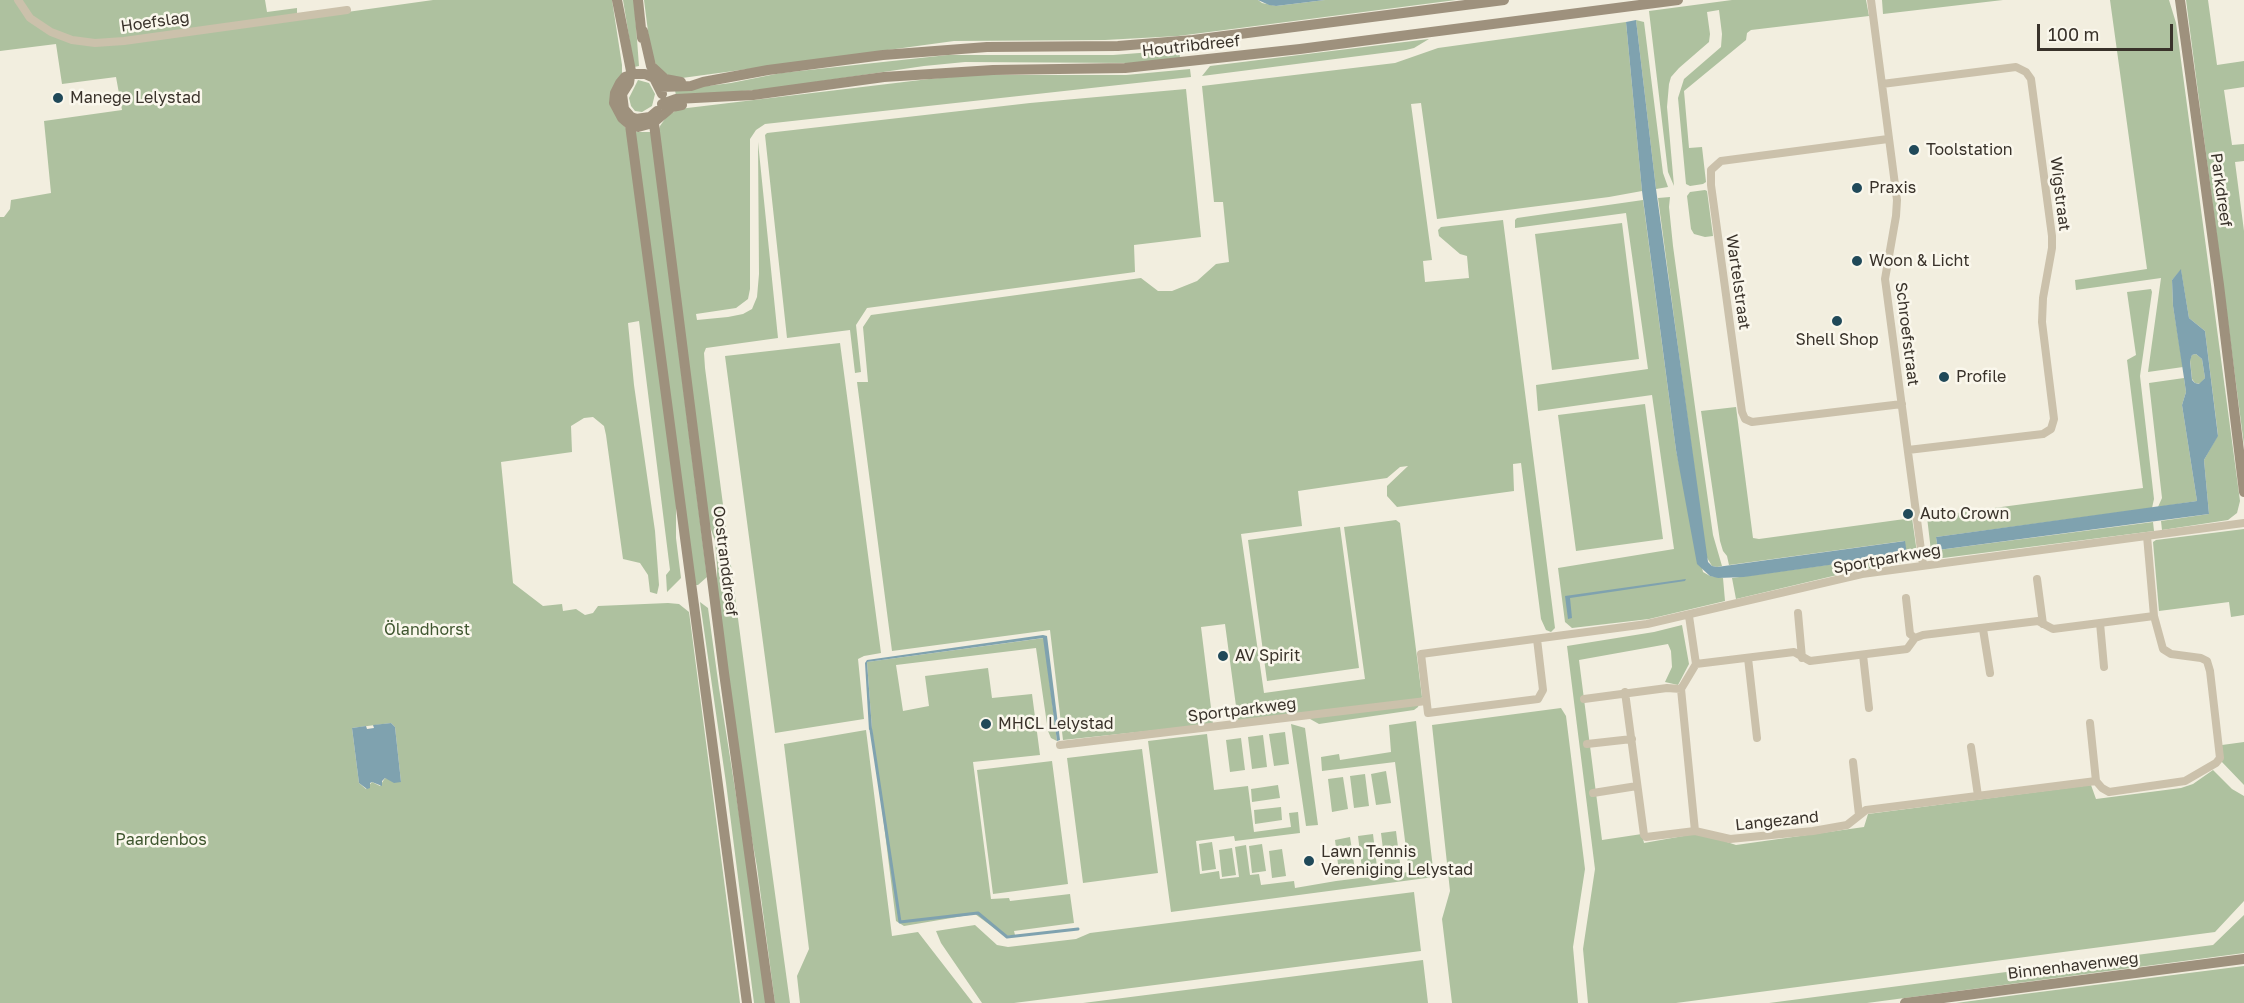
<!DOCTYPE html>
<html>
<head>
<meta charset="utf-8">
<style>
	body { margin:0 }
	#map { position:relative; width:2244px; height:1003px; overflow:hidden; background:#f2eedf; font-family:"Golos Text",sans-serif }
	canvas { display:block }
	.scale { position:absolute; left:2037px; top:24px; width:136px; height:27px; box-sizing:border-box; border:3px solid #39322a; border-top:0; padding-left:8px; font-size:18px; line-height:21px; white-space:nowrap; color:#39322a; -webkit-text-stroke:4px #faf7ec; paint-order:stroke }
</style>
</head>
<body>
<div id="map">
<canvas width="2244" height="1003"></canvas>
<div class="scale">100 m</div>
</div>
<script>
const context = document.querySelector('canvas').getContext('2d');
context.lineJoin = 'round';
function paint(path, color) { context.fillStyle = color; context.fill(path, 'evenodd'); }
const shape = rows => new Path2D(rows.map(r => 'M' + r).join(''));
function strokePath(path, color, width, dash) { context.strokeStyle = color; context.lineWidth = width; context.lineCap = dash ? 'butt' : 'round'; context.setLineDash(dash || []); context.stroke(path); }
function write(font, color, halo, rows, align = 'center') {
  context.font = font + ' "Golos Text",sans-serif'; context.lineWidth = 5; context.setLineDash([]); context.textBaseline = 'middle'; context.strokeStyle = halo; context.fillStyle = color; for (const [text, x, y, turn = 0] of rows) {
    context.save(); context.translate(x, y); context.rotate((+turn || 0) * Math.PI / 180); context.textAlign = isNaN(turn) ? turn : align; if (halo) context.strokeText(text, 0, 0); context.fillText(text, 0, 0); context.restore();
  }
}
paint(shape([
	[0,0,265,0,267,12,297,8,297,14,147,40,433,0,612,0,622,65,622,73,612,109,627,130,676,498,676,538,681,578,667,592,666,575,670,570,639,321,628,323,634,385,655,531,659,585,657,594,650,592,648,575,640,563,623,559,606,435,604,426,593,417,584,418,571,426,572,452,501,462,513,583,543,606,562,604,563,611,576,609,585,615,593,613,598,606,668,603,679,604,689,612,740,1003,0,1003,0,217,4,217,10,209,11,200,51,193,44,121,122,110,116,77,62,84,56,44,0,51],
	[391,723,395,727,401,782,385,778,380,786,372,782,366,789,359,783,352,728],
	[623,0,634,0,639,66,634,67],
	[644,0,1258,0,1262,3,1276,6,1325,0,1456,0,1178,36,1105,40,954,41,682,78,669,76,658,68,651,55],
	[1732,0,1866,0,1869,16,1751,30,1747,33,1746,40,1684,91,1689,148,1702,147,1706,182,1703,184,1690,186,1686,184,1678,98,1684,79,1721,47,1722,34,1719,10,1707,12,1710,34,1709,42,1679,68,1671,77,1669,84,1667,107,1674,186,1668,172,1649,11],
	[1882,0,2003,0,1883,14],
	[2110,0,2169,0,2176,23,2240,501,2237,513,2228,520,2162,530,2161,521,2209,514,2204,460,2218,435,2205,331,2189,318,2181,270,2172,280,2173,306,2183,367,2148,372,2161,278,2076,290,2075,280,2147,269],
	[2186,0,2208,0,2217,65,2244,61,2244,87,2224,90,2232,145,2244,144,2244,161,2235,162,2244,231,2244,445],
	[1636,20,1644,22,1663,173,1668,187,1656,189],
	[1626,22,1642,191,1609,197,1437,219,1421,103,1411,104,1432,260,1423,261,1425,282,1469,278,1467,256,1460,254,1439,236,1438,230,1441,227,1503,220,1555,628,1551,632,1546,630,1541,619,1521,463,1513,464,1514,491,1397,507,1387,496,1387,486,1408,466,1400,467,1387,478,1298,491,1302,526,1241,534,1264,693,1365,679,1344,527,1396,520,1400,523,1422,697,1418,707,1414,710,1319,724,1303,715,1238,721,1225,624,1201,627,1213,724,1063,740,1050,630,892,651,857,382,868,382,863,327,871,315,1141,278,1158,291,1172,291,1197,281,1216,264,1229,262,1223,202,1214,202,1202,86,1395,63,1438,48],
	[1429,39,1414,48,1406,50,1202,76,1210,66],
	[1179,50,1180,58,1131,63,965,62,924,66,768,89,676,96,675,90,731,83,781,73,948,55,1113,55],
	[1190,69,1191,77,765,124,756,130,750,139,750,289,748,299,736,308,696,314,697,320,728,317,743,314,752,309,757,297,759,274,758,142,778,338,706,348,704,353,705,368,756,755,790,1003,775,1003,757,867,738,761,717,592,717,566,715,541,706,515,657,135,660,126,667,116,679,109,929,79,974,75,1126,75],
	[638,80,649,83,655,94,652,106,642,112,635,111,631,106,629,98],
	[1186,89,1201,237,1134,245,1135,272,867,308,856,325,861,372,855,373,850,330,787,338,765,135,767,133,1030,103],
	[635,132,651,132,707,577,698,585,694,585],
	[1705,190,1707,191,1713,236,1705,237,1694,234,1691,229,1687,196,1690,192],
	[1670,197,1669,207,1673,246,1702,458,1713,535,1722,566,1717,567,1712,566,1706,556,1658,198],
	[1643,200,1676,450,1703,572,1710,576,1723,578,1725,601,1649,619,1572,628,1565,622,1558,568,1674,549,1652,395,1538,411,1536,385,1648,369,1626,213,1515,228,1515,220,1517,218],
	[1622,223,1639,359,1552,370,1535,234],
	[2151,289,2152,292,2140,376,2154,499,2152,508,1936,537,1938,550,2153,522,2154,531,1943,558,1935,555,1931,551,1927,517,2143,488,2127,360,2136,355,2127,292],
	[840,343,881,653,864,656,858,659,864,719,775,733,725,356],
	[2196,354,2202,359,2205,378,2200,384,2195,383,2192,379,2190,360,2192,355],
	[2184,378,2186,392,2182,405,2197,501,2158,507,2162,498,2149,383],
	[1645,404,1663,539,1576,551,1558,415],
	[1736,407,1753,538,1759,539,1912,518,1917,553,1914,561,1850,572,1736,599,1732,578,1907,554,1904,541,1729,565,1727,556,1723,551,1720,541,1701,411],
	[1340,527,1359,668,1267,681,1248,540],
	[2244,529,2244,615,2231,617,2229,602,2159,611,2153,542,2156,540],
	[700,602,708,608,719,688,769,1003,754,1003,726,783],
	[1682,625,1689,664,1678,685,1665,682,1672,667,1671,651,1668,644,1579,660,1602,840,1642,834,1644,843,1700,833,1736,845,1864,827,1868,814,2091,785,2096,799,2181,788,2193,784,2213,770,2232,789,2244,796,2244,901,2215,932,1676,1003,1588,1003,1583,949,1595,869,1567,646,1654,632],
	[1044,638,1057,741,1051,738,1048,731,1036,648,896,665,903,711,929,706,925,676,988,668,992,698,1032,694,1040,755,973,762,991,899,1009,898,1010,901,1070,894,1074,923,1014,931,1015,935,1005,936,975,914,904,926,896,921,872,729,867,662],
	[1561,708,1566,716,1585,869,1573,947,1578,1003,1452,1003,1442,919,1450,891,1432,725],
	[1416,721,1434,877,1171,912,1148,741,1207,734,1214,790,1248,786,1254,832,1291,827,1289,813,1298,812,1300,833,1235,841,1234,836,1196,841,1200,874,1219,871,1220,879,1239,877,1235,847,1246,845,1250,875,1259,874,1261,885,1294,881,1295,888,1336,881,1409,872,1395,762,1322,771,1321,757,1339,754,1340,760,1391,752,1389,725],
	[1291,724,1305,728,1318,825,1306,826],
	[866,730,892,936,918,932,973,1003,800,1003,797,976,809,949,784,744],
	[1285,732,1289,764,1274,766,1269,734],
	[1263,735,1267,767,1252,769,1248,737],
	[1241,738,1245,770,1230,772,1226,740],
	[2244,742,2244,785,2221,761,2222,745],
	[1142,749,1158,873,1083,883,1067,758],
	[1052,761,1068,884,993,894,977,770],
	[1386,771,1391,803,1376,805,1371,774],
	[1365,774,1369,806,1354,808,1350,776],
	[1343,777,1348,809,1332,812,1328,779],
	[1278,785,1280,798,1252,802,1251,789],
	[1281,807,1282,820,1255,824,1254,810],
	[1396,831,1400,863,1385,865,1381,833],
	[1373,834,1377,867,1362,869,1358,836],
	[1350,837,1355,870,1339,872,1335,840],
	[1212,842,1216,869,1202,871,1199,844],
	[1262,844,1266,871,1252,873,1249,846],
	[1232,848,1236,875,1222,877,1219,850],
	[1282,849,1286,876,1272,878,1269,851],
	[1414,892,1421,951,1014,1003,982,1003,941,943,936,931,975,925,997,945,1008,947,1076,939,1090,933],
	[2244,915,2244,953,1867,1003,1769,1003,2213,945],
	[1423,960,1428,1003,1083,1003],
	[2244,966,2244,1003,1956,1003,2024,994]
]), '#aec19f');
paint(shape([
	[1258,0,1325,0,1276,6,1269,5],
	[1636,20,1656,189,1708,562,1712,566,1717,567,1905,541,1907,554,1744,577,1718,578,1710,576,1697,564,1676,450,1642,191,1626,22],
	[2181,269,2189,318,2205,331,2218,436,2204,460,2209,514,1938,550,1936,537,2197,501,2182,405,2186,392,2184,378,2173,306,2172,280],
	[2196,354,2202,359,2205,378,2199,384,2195,383,2192,380,2190,361,2192,355],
	[1686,579,1685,581,1570,598,1572,618,1568,619,1565,596],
	[1043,635,1047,636,1060,740,1057,741,1043,638,867,662,872,729,869,730,865,663,867,660],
	[391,723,395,727,401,782,394,783,385,778,382,781,382,786,372,782,370,783,370,788,367,789,359,783,352,728,366,726,367,729,374,728,373,725]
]), '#7fa2af');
strokePath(shape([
	[871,730,900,922,978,913,1007,937,1078,929]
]), '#7fa2af', 3);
strokePath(shape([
	[18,0,30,18,51,32,72,40,95,43,124,41,347,10],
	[1871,0,1897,200,1896,216,1885,279,1923,565],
	[1882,84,2016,67,2026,72,2031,79,2052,236,2052,248,2043,298,2042,322,2054,419,2051,429,2043,434,1908,450],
	[1888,139,1721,161,1711,170,1711,185,1742,412,1745,419,1752,422,1902,404],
	[2037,579,2043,624],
	[1906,598,1910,634,1915,638],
	[1798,613,1802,658],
	[2100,623,2104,667],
	[1983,629,1990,673],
	[1537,639,1543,690,1538,699,1428,713,1421,654,1647,624,1862,574,2244,523],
	[1863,655,1869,708],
	[1748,658,1757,738],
	[1696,664,1794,652,1810,661,1907,649,1915,638,1923,635,2038,621,2053,629,2154,616],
	[1681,689,1695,831],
	[1625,692,1644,835,1646,837,1695,831,1730,839,1813,831,1847,825,1866,810,2096,781,2102,788,2109,792,2185,781,2216,763,2220,758,2210,671,2207,661,2201,658,2171,654,2163,649,2154,616,2147,536],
	[1584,699,1667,688,1681,689,1696,664,1689,616],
	[2090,723,2096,781],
	[1587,744,1632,739],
	[1060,745,1426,701],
	[1971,747,1978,796],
	[1853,762,1859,815],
	[1593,793,1637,786]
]), '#cbc1ab', 8);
strokePath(shape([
	[617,0,631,71,629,83,622,94,624,109,631,117,636,119,650,117,657,111],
	[638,0,642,38],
	[2180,0,2219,285,2244,492],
	[643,31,651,66,665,79,681,82],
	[660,87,691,86,703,82,768,70,883,55,987,47,1118,46,1193,40,1504,0],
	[662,94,654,78,645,74,634,74,625,77,620,83,615,93,614,103,622,118,630,125,638,127,653,123,672,107,682,105],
	[662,104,676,99,753,95,884,77,993,70,1125,68,1300,49,1678,0],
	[653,116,724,673,770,1003],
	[630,125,747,1003],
	[1905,1003,2244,959]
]), '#9e917d', 10);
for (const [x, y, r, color] of [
	[58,98,6,"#204959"],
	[1914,150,6,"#204959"],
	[1857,188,6,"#204959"],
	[1857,261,6,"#204959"],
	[1837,321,6,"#204959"],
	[1944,377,6,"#204959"],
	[1908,514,6,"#204959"],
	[1223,656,6,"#204959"],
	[986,724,6,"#204959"],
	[1309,861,6,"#204959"]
]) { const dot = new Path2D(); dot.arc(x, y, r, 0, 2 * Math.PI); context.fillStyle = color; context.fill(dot); strokePath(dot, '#faf7ec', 2); }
write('16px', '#39322a', '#faf7ec', [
	["Hoefslag",155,22,-8],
	["Houtribdreef",1191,46,-6],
	["Parkdreef",2221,190,82],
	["Wigstraat",2060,194,83],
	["Wartelstraat",1738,282,82],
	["Schroefstraat",1907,334,83],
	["Sportparkweg",1887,559,-10],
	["Oostranddreef",725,561,83],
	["Sportparkweg",1242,710,-7],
	["Langezand",1777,821,-6],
	["Binnenhavenweg",2073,966,-7]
]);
write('16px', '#39322a', '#faf7ec', [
	["Manege Lelystad",70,98],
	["Toolstation",1926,150],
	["Praxis",1869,188],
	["Woon & Licht",1869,261],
	["Shell Shop",1837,340,"center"],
	["Profile",1956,377],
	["Auto Crown",1920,514],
	["AV Spirit",1235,656],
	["MHCL Lelystad",998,724],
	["Lawn Tennis",1321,852],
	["Vereniging Lelystad",1321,870]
], 'left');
write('16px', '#3f562f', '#faf7ec', [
	["Ölandhorst",427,630],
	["Paardenbos",161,840]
]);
</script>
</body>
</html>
